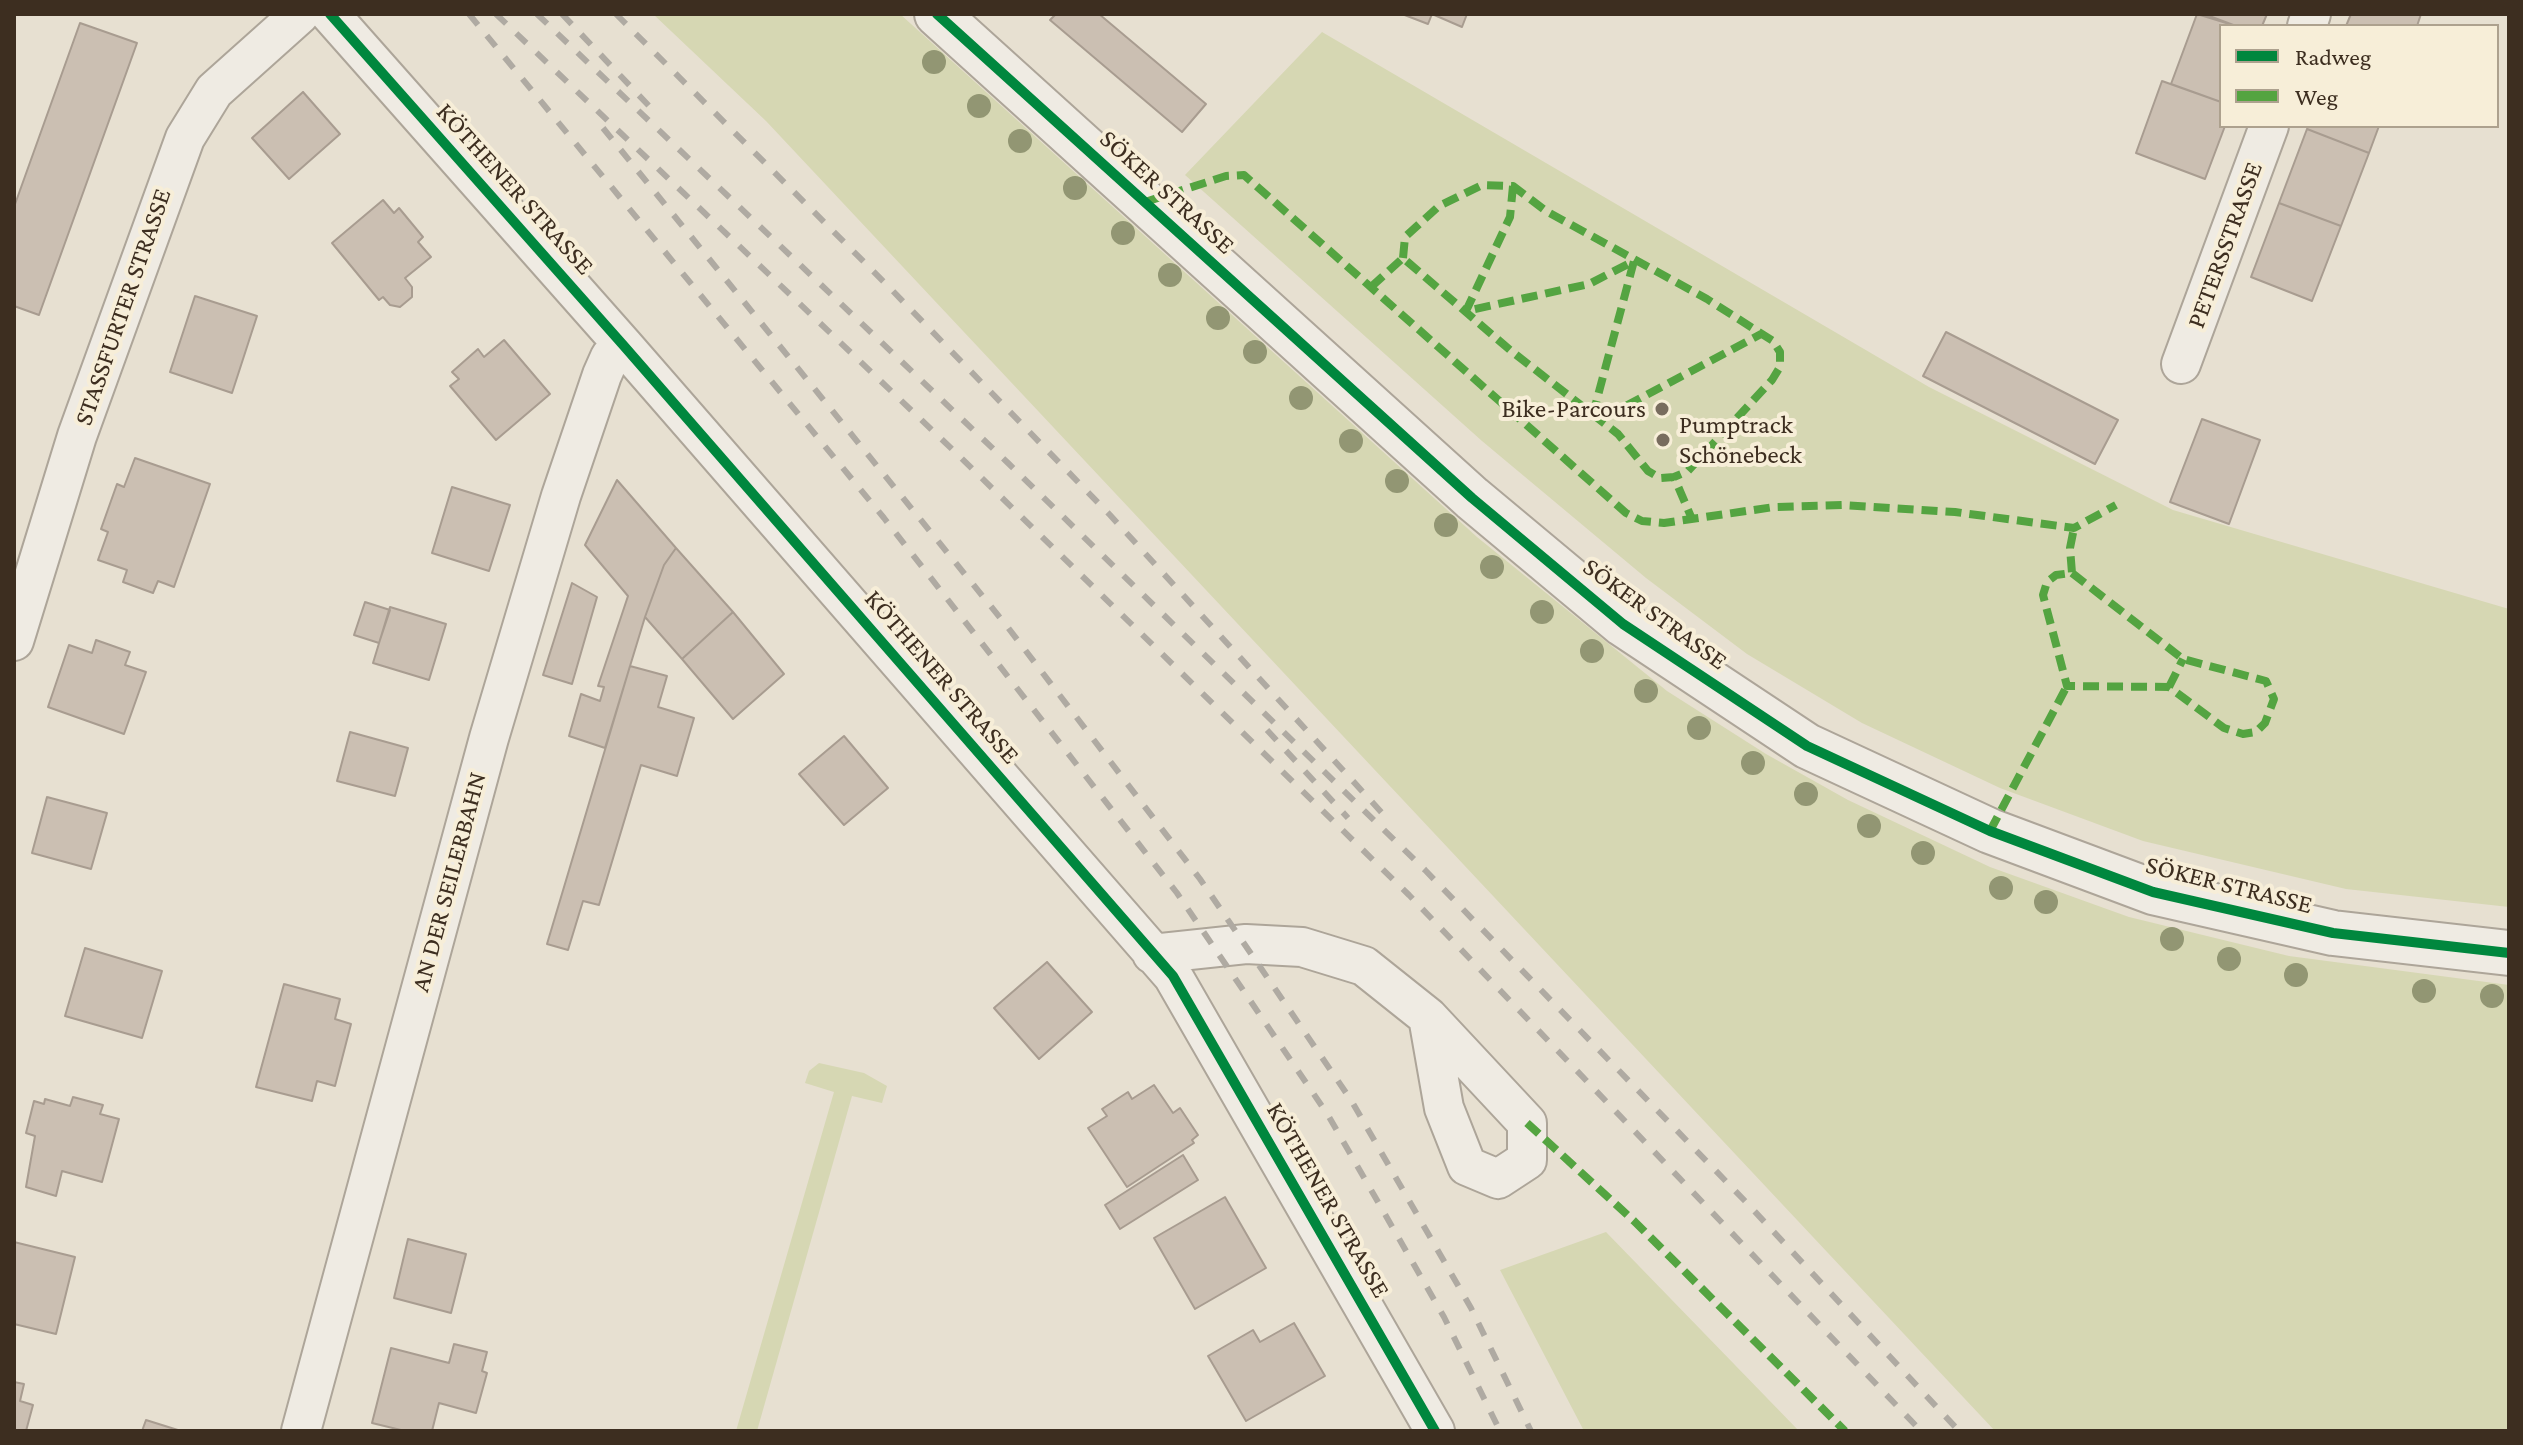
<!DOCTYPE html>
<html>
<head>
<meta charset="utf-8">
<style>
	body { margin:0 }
	#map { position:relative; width:2523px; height:1445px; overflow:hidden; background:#e7e0d1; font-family:"Crimson Pro",serif }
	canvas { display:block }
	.frame { position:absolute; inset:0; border:16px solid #3d2e20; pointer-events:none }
	.legend { position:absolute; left:2219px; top:24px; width:280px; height:104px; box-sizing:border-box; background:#f7eed8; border:2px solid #ada18e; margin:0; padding:10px 14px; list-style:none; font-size:24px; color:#3d2e20 }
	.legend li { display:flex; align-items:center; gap:16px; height:40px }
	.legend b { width:40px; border:2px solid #ada18e }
</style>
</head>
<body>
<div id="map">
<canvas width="2523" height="1445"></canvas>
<div class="frame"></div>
<ul class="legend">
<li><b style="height:10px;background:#00873e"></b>Radweg</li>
<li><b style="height:10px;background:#54a441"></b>Weg</li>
</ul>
</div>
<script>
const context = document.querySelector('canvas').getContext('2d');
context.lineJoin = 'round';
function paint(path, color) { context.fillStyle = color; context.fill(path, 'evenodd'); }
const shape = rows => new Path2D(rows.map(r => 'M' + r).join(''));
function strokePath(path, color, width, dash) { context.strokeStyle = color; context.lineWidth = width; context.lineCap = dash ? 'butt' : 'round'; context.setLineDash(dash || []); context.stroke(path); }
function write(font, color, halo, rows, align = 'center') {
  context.font = font + ' "Crimson Pro",serif'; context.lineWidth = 8; context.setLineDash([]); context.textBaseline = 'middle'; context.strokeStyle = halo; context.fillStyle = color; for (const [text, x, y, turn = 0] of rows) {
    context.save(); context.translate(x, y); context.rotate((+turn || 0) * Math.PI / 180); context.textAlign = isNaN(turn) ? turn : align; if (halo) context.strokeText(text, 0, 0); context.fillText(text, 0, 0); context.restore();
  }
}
paint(shape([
	[653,14,900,14,1477,537,1667,691,1766,754,1848,800,1990,867,2129,917,2289,956,2509,985,2509,1431,1995,1431,766,121],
	[1322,32,1929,387,2173,510,2509,609,2509,907,2346,889,2143,841,2000,788,1862,723,1747,654,1646,578,1482,441,1185,175],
	[819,1063,864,1073,887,1086,882,1103,852,1096,757,1431,736,1431,834,1092,805,1083,809,1071],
	[1606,1232,1799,1431,1584,1431,1500,1270]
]), '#d6d7b3');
const building = shape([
	[1056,14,1099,14,1206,104,1182,132,1050,20,1056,14],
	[1402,14,1467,14,1462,27,1432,14,1428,24,1402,14],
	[2197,14,2236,26,2221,26,2221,102,2171,84,2197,14],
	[2204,14,2267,14,2262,26,2236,26,2204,14],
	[2351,14,2421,14,2417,26,2346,26,2351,14],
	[80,23,137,43,39,315,14,306,14,207,80,23],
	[2162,81,2221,102,2221,126,2225,126,2205,179,2136,153,2162,81],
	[303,92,340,134,289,179,252,138,303,92],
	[2308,126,2379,126,2369,153,2307,129,2308,126],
	[2307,129,2369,153,2341,226,2279,203,2307,129],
	[383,200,394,213,399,208,423,237,418,242,431,257,405,278,412,287,412,297,400,307,390,305,383,297,379,300,332,243,383,200],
	[2279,203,2341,226,2312,301,2251,277,2279,203],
	[195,296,257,316,232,393,170,372,195,296],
	[1946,332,2118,420,2095,464,1923,376,1946,332],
	[504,340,550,394,496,440,450,386,459,379,452,372,478,349,484,357,504,340],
	[2202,419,2260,440,2229,524,2170,502,2202,419],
	[135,458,210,484,174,587,158,581,153,593,123,582,127,570,98,560,108,532,101,529,117,484,124,487,135,458],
	[617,480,676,548,664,565,645,617,605,748,569,736,581,694,600,701,604,687,598,686,628,596,585,545,617,480],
	[452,487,510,505,489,571,432,553,452,487],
	[676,548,733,612,682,659,645,617,664,565,676,548],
	[572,583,597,597,572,684,543,675,572,583],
	[365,602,390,610,379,643,354,635,365,602],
	[390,607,446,624,429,680,373,663,390,607],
	[733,612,784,674,733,719,682,659,733,612],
	[96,640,130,652,125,665,146,672,124,734,48,707,69,645,92,653,96,640],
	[630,666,667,676,658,707,694,718,677,776,641,765,599,905,583,901,568,950,547,944,630,666],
	[350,732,408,748,395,796,337,781,350,732],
	[844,736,888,788,844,825,799,774,844,736],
	[47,797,107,813,91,869,32,853,47,797],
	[85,948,162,971,142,1038,65,1016,85,948],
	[1047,962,1092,1012,1039,1059,994,1008,1047,962],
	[284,984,340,999,335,1019,351,1024,335,1086,317,1081,312,1101,256,1087,284,984],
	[1154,1085,1173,1113,1180,1108,1198,1135,1192,1140,1194,1143,1127,1187,1088,1128,1107,1116,1102,1109,1128,1092,1132,1099,1154,1085],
	[73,1097,103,1105,100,1114,119,1119,102,1182,62,1171,56,1196,26,1187,35,1136,26,1133,34,1101,44,1104,45,1099,70,1106,73,1097],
	[1183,1155,1198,1180,1120,1229,1105,1205,1183,1155],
	[1225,1197,1266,1268,1195,1309,1154,1238,1225,1197],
	[408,1239,466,1254,451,1313,394,1298,408,1239],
	[14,1242,75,1257,56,1334,14,1324,14,1242],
	[1294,1323,1325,1376,1246,1421,1208,1356,1253,1330,1260,1342,1294,1323],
	[454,1344,487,1352,482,1371,487,1373,476,1413,439,1403,432,1431,405,1431,372,1423,391,1348,449,1363,454,1344],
	[14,1382,24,1384,20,1401,33,1405,26,1431,14,1431,14,1382],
	[146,1420,181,1431,142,1431,146,1420]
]);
paint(building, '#cbbfb2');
strokePath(building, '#a89c90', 2);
const minor = shape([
	[330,14,624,346,1173,976,1435,1431],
	[2307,26,2311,14],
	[2181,364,2269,126],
	[14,641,77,436,185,138,214,91,300,14],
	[1152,954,1246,944,1302,947,1364,966,1428,1017,1527,1123,1527,1160,1498,1179,1467,1166,1444,1108,1428,1017],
	[301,1431,489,738,561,496,602,375,610,357,624,346]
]);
const tertiary = shape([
	[937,14,1472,498,1623,624,1807,746,1990,831,2153,892,2333,933,2509,953]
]);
strokePath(minor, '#ada599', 42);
strokePath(tertiary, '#ada599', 48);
strokePath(minor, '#efebe3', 38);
strokePath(tertiary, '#efebe3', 44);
strokePath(shape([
	[469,14,884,518,1177,893,1328,1115,1444,1317,1500,1431],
	[496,14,954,451,1409,895,1921,1431],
	[537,14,1008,463,1425,870,1745,1201,1959,1431],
	[562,14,650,107],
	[616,14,889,287,1110,515,1383,814],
	[603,128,1006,625,1200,879,1351,1100,1471,1308,1531,1431],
	[1267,730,1348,818]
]), '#afaaa2', 6, [14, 14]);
strokePath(shape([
	[1513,186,1510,217,1466,311,1589,284,1634,261,1593,414,1622,408,1761,334],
	[1145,202,1226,176,1244,175,1626,513,1642,521,1664,523,1774,507,1843,505,1955,512,2074,528,2116,505],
	[1403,258,1405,237,1439,206,1482,185,1513,186,1546,211,1707,299,1773,341,1780,352,1780,367,1772,380,1688,471,1674,477],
	[1371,287,1403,258,1510,350,1618,434,1648,471,1660,478,1674,477,1692,519],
	[2072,573,2183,659,2266,681,2274,699,2265,723,2256,732,2243,734,2224,728,2169,687,2067,686,2043,595,2047,582,2056,575,2072,573,2070,548,2074,528],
	[2169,687,2183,659],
	[1990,831,2067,686],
	[1527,1123,1634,1221,1845,1431]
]), '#54a441', 8, [16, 8]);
strokePath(shape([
	[330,14,624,346,1173,976,1435,1431],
	[937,14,1472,498,1623,624,1807,746,1990,831,2153,892,2333,933,2509,953]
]), '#00873e', 10);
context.fillStyle = '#929673';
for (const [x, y] of [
	[934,62],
	[979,106],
	[1020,141],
	[1075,188],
	[1123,233],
	[1170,275],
	[1218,318],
	[1255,352],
	[1301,398],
	[1351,441],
	[1397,481],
	[1446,525],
	[1492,567],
	[1542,612],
	[1592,651],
	[1646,691],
	[1699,728],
	[1753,763],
	[1806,794],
	[1869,826],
	[1923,853],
	[2001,888],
	[2046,902],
	[2172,939],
	[2229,959],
	[2296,975],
	[2424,991],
	[2492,996]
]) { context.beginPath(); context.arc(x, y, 12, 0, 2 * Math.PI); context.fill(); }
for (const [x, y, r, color] of [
	[1662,409,8,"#786c5e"],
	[1663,440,8,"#786c5e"]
]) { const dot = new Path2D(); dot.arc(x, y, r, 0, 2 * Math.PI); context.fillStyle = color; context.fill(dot); strokePath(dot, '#f7eed8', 3); }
write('26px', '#3d2e20', '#f7eed8', [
	["KÖTHENER STRASSE",515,189,48],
	["SÖKER STRASSE",1167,192,42],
	["PETERSSTRASSE",2225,245,-70],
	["STASSFURTER STRASSE",123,307,-71],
	["SÖKER STRASSE",1655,614,36],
	["KÖTHENER STRASSE",942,677,49],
	["AN DER SEILERBAHN",449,882,-75],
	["SÖKER STRASSE",2229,885,14],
	["KÖTHENER STRASSE",1328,1200,60]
]);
write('26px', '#3d2e20', '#f7eed8', [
	["Bike-Parcours",1646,409],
	["Pumptrack",1679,425,"left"],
	["Schönebeck",1679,455,"left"]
], 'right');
</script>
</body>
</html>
